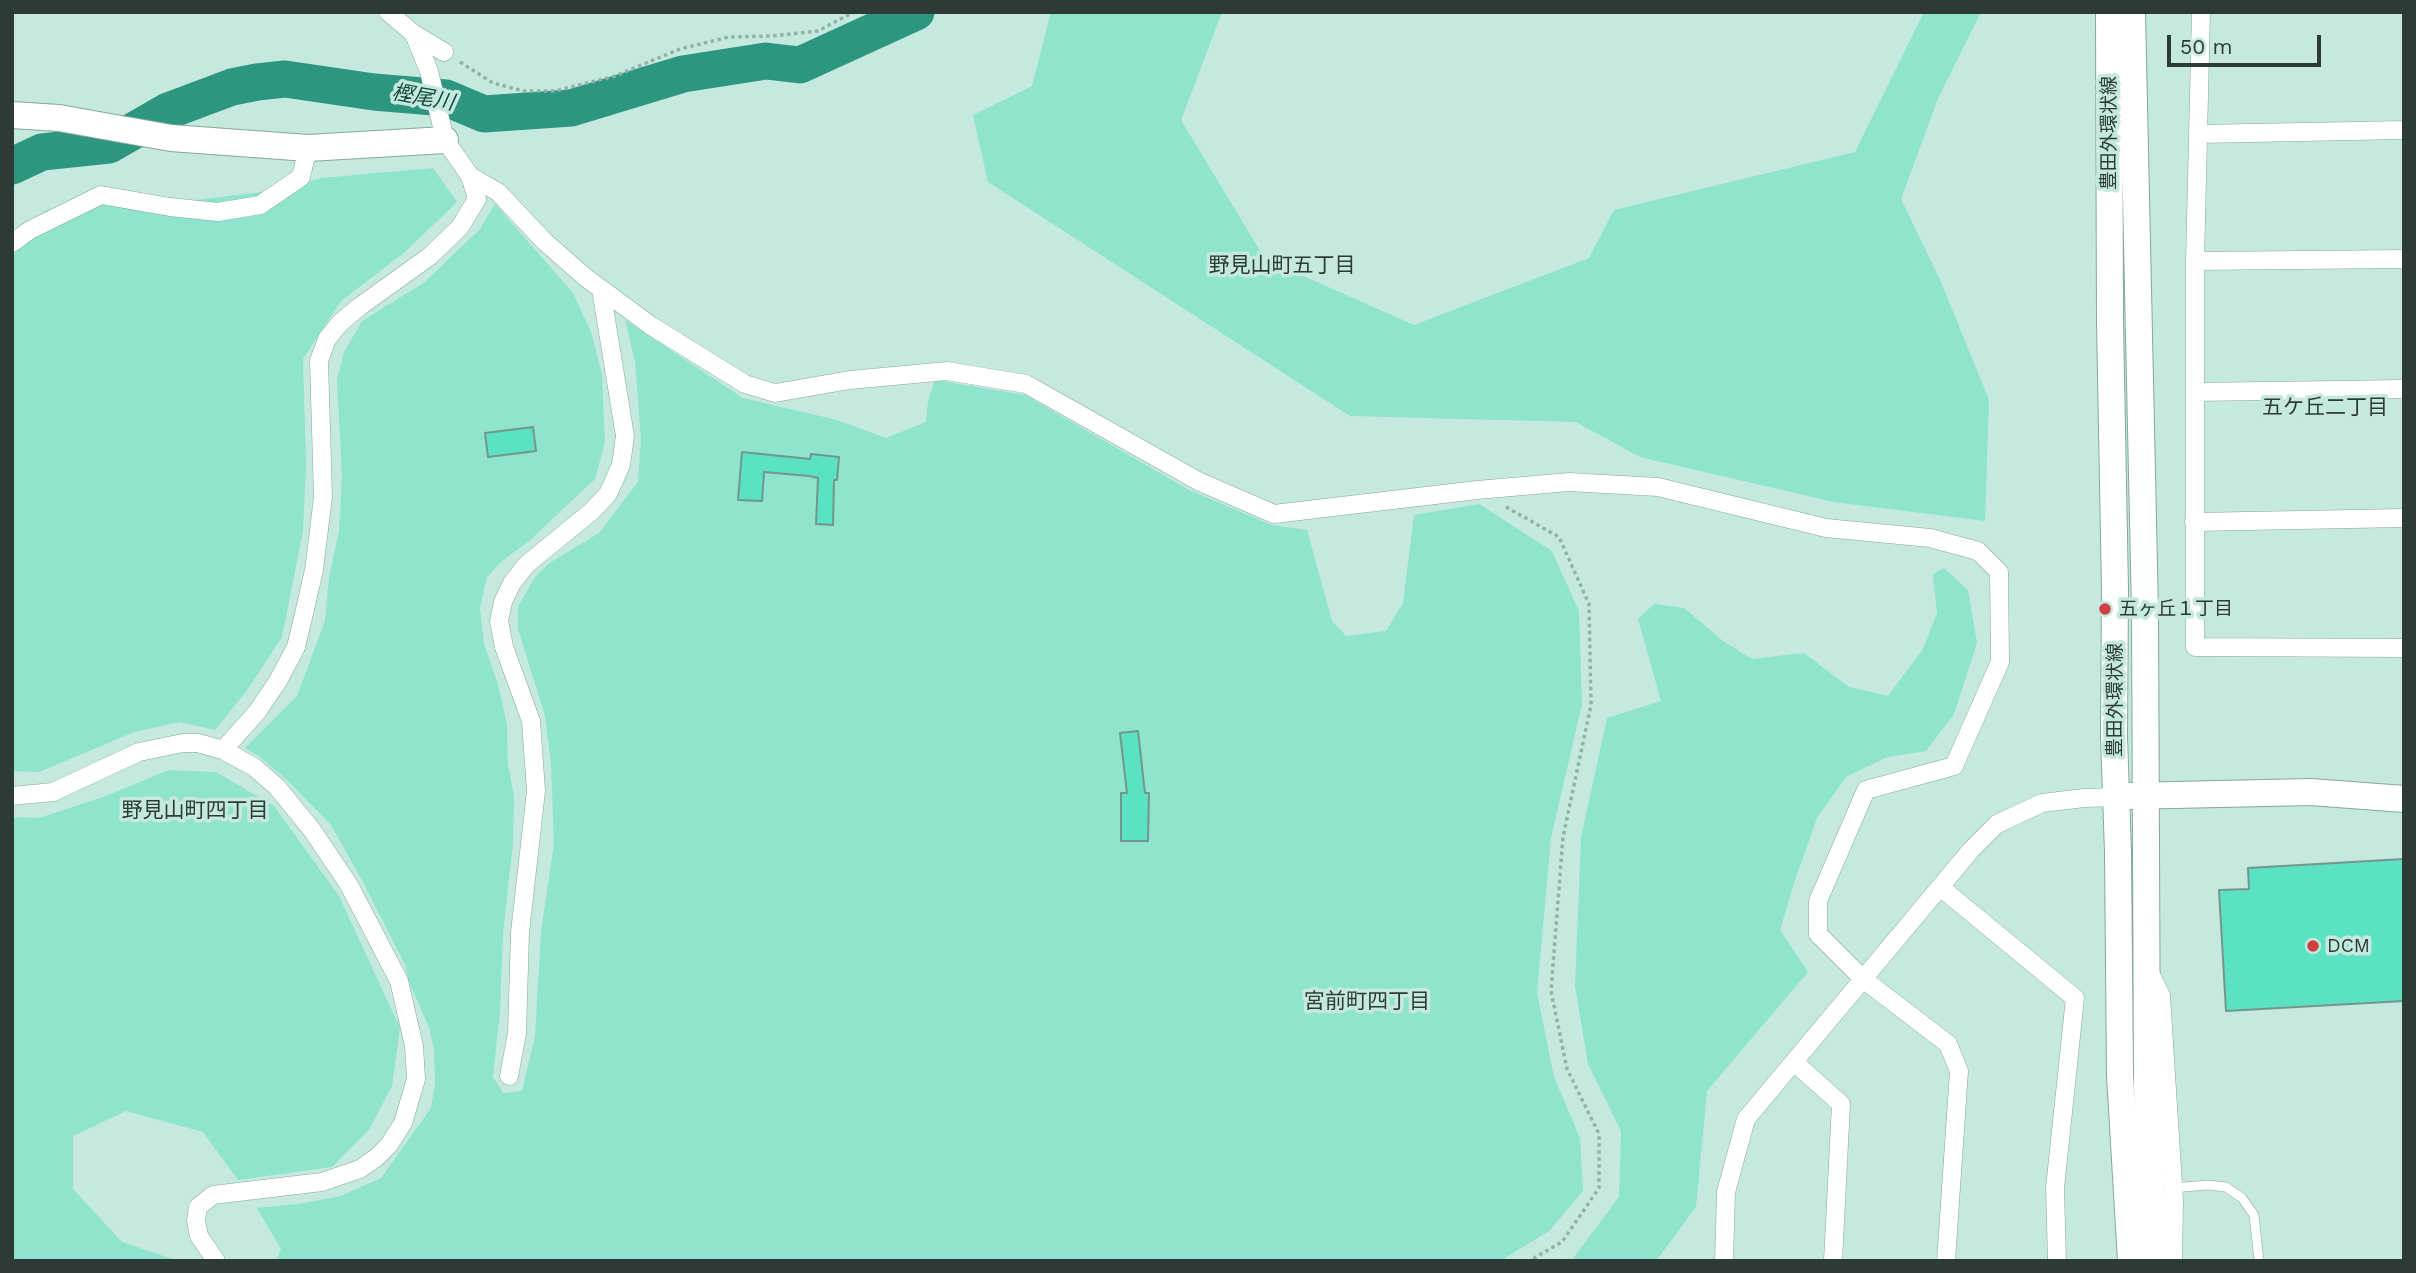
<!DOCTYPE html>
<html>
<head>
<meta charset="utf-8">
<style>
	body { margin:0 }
	#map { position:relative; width:2416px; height:1273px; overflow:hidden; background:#c5e9de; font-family:"Work Sans",sans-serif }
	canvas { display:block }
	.frame { position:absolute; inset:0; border:14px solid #2d3b37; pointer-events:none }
	.scale { position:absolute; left:2167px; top:35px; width:154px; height:32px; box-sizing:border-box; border:4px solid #2d3b37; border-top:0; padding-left:9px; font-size:21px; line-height:24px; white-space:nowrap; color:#2d3b37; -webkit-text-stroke:5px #c5e9de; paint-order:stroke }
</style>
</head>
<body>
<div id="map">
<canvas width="2416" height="1273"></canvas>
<div class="frame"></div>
<div class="scale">50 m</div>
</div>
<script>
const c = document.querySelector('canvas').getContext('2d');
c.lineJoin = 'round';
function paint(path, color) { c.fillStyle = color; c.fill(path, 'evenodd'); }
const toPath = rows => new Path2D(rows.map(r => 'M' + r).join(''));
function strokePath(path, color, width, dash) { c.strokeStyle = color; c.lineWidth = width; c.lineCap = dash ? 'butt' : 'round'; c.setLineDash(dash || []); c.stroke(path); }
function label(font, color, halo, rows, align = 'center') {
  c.font = font + ' "Work Sans","Noto Sans JP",sans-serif'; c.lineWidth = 7; c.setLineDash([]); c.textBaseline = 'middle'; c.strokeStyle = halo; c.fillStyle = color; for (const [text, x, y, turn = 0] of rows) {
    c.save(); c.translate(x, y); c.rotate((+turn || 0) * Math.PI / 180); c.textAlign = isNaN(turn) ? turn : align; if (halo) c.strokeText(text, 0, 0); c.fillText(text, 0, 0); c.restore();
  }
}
paint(toPath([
	[1051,12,1222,12,1181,120,1265,259,1414,325,1589,258,1614,210,1855,152,1924,12,1981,12,1937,101,1901,199,1941,282,1989,400,1985,521,1834,502,1640,457,1576,422,1350,416,988,182,973,115,1032,86],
	[433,168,457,202,405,252,341,301,303,359,306,466,303,531,282,637,248,689,215,730,180,722,134,732,39,772,12,771,12,236,47,210,129,195,181,202,277,190,322,178],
	[495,204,573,293,591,332,602,375,605,442,595,479,529,541,502,561,487,577,480,608,484,644,498,684,507,725,508,765,514,796,513,844,503,933,500,1011,493,1077,503,1093,522,1091,535,1036,541,932,554,843,551,764,545,716,518,629,518,607,535,577,548,564,599,533,638,482,641,439,635,362,625,320,743,398,837,420,886,438,926,422,928,401,935,380,1025,395,1189,490,1272,525,1307,530,1332,621,1346,636,1386,631,1403,603,1414,515,1479,504,1552,551,1579,611,1582,704,1551,838,1537,993,1554,1077,1580,1138,1583,1191,1549,1231,1500,1261,276,1261,281,1249,257,1208,299,1204,341,1196,381,1178,431,1108,435,1083,434,1050,429,1027,409,982,405,965,362,880,331,825,286,779,260,757,245,748,297,696,325,621,329,577,339,531,342,477,337,380,344,352,362,321,425,282,480,229],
	[1944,568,1968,590,1977,643,1954,714,1926,751,1887,757,1846,777,1817,818,1793,886,1780,930,1808,972,1707,1091,1696,1207,1656,1261,1571,1261,1619,1197,1621,1131,1588,1064,1575,986,1581,838,1607,718,1661,701,1638,619,1654,604,1684,608,1723,641,1752,659,1804,653,1849,687,1888,696,1923,649,1937,613,1933,574],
	[169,770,216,772,274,806,339,896,400,1028,392,1086,369,1130,332,1167,238,1180,203,1132,126,1111,73,1136,73,1189,122,1242,178,1261,12,1261,12,817,39,818,103,797]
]), '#8ee4cc');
strokePath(toPath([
	[12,166,42,152,109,145,168,111,232,87,257,82,285,79,374,92,446,98,484,114,571,108,683,74,766,61,800,65,916,12]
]), '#2c967f', 37);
const building = toPath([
	[533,427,536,451,488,457,485,433,533,427],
	[742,452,810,459,811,454,839,457,837,480,834,480,833,525,816,524,818,478,809,476,764,472,762,501,738,500,742,452],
	[1138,731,1145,793,1149,793,1148,841,1121,841,1121,793,1127,793,1120,733,1138,731],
	[2404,859,2404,1001,2226,1011,2219,890,2249,889,2248,868,2404,859]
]);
paint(building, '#5be2c2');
strokePath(building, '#74968c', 2);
const lane = toPath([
	[2173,1188,2208,1185,2226,1187,2242,1198,2254,1215,2259,1261]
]);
const street = toPath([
	[2201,12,2195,261,2195,647,2404,648],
	[414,34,444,52],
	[2199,134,2404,130],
	[470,176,498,192,544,241,585,277,650,325,745,384,775,393,850,380,947,371,1026,384,1198,481,1274,514,1477,490,1569,482,1658,487,1826,528,1930,538,1978,551,1999,572,2000,662,1954,766,1866,790,1818,901,1818,934,1863,979,1948,1044,1959,1071,1946,1261],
	[12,243,30,230,101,195,170,207,218,212,260,205,301,177,308,148],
	[2195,261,2404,259],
	[2195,392,2404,389],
	[2194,522,2404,518],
	[223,750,257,712,278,681,296,647,303,618,314,570,323,497,319,361,327,339,340,323,359,307,430,256,460,227,477,199,470,176,445,140,429,71,414,34,388,12],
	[12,796,53,792,139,752,183,743,198,743,223,750,254,767,277,787,312,830,349,885,399,981,414,1046,416,1079,403,1123,389,1145,377,1157,360,1169,322,1182,213,1195,198,1207,196,1221,199,1236,216,1261],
	[1940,887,2075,998,2055,1188,2057,1261],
	[2149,971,2161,996,2174,1200,2173,1261],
	[1795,1063,1841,1104,1833,1261],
	[509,1076,517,1033,520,932,536,791,531,721,504,647,499,621,503,602,512,583,526,565,592,511,608,494,621,465,625,436,601,289],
	[1724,1261,1726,1192,1746,1119,1971,850,1997,824,2042,803,2084,798,2116,797]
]);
const secondary = toPath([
	[2109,12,2110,322,2115,590,2114,737,2118,852,2120,1075,2131,1261],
	[2132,12,2145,612,2147,1087,2155,1261],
	[12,115,59,118,171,138,308,148,445,140],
	[2128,796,2311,792,2404,799]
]);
strokePath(lane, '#85a79d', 10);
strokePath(street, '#85a79d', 19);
strokePath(secondary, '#85a79d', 28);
strokePath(toPath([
	[460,62,493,83,523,91,555,91,615,76,680,49,729,37,771,36,818,31,854,12],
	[1506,507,1559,537,1589,604,1591,705,1563,837,1551,991,1567,1069,1599,1134,1599,1188,1562,1242,1529,1261]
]), '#94b1a8', 3.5, [3.5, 3.5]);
strokePath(lane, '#fff', 9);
strokePath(street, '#fff', 18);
strokePath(secondary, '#fff', 26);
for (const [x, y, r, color] of [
	[2105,609,7,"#cf4040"],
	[2313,946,7,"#cf4040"]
]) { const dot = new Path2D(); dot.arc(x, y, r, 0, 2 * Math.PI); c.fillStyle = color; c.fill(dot); strokePath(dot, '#c5e9de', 2.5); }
label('19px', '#2d3b37', '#c5e9de', [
	["豊田外環状線",2109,133,-90],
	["豊田外環状線",2115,700,-90]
]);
label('19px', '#2d3b37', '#c5e9de', [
	["五ヶ丘１丁目",2119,609],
	["DCM",2327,946]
], 'left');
label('italic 21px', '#0f4a3d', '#c5e9de', [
	["樫尾川",423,98,10]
]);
label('21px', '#2d3b37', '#c5e9de', [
	["野見山町五丁目",1282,266],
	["五ケ丘二丁目",2325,408],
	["野見山町四丁目",195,811],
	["宮前町四丁目",1367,1002]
]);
</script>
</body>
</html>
